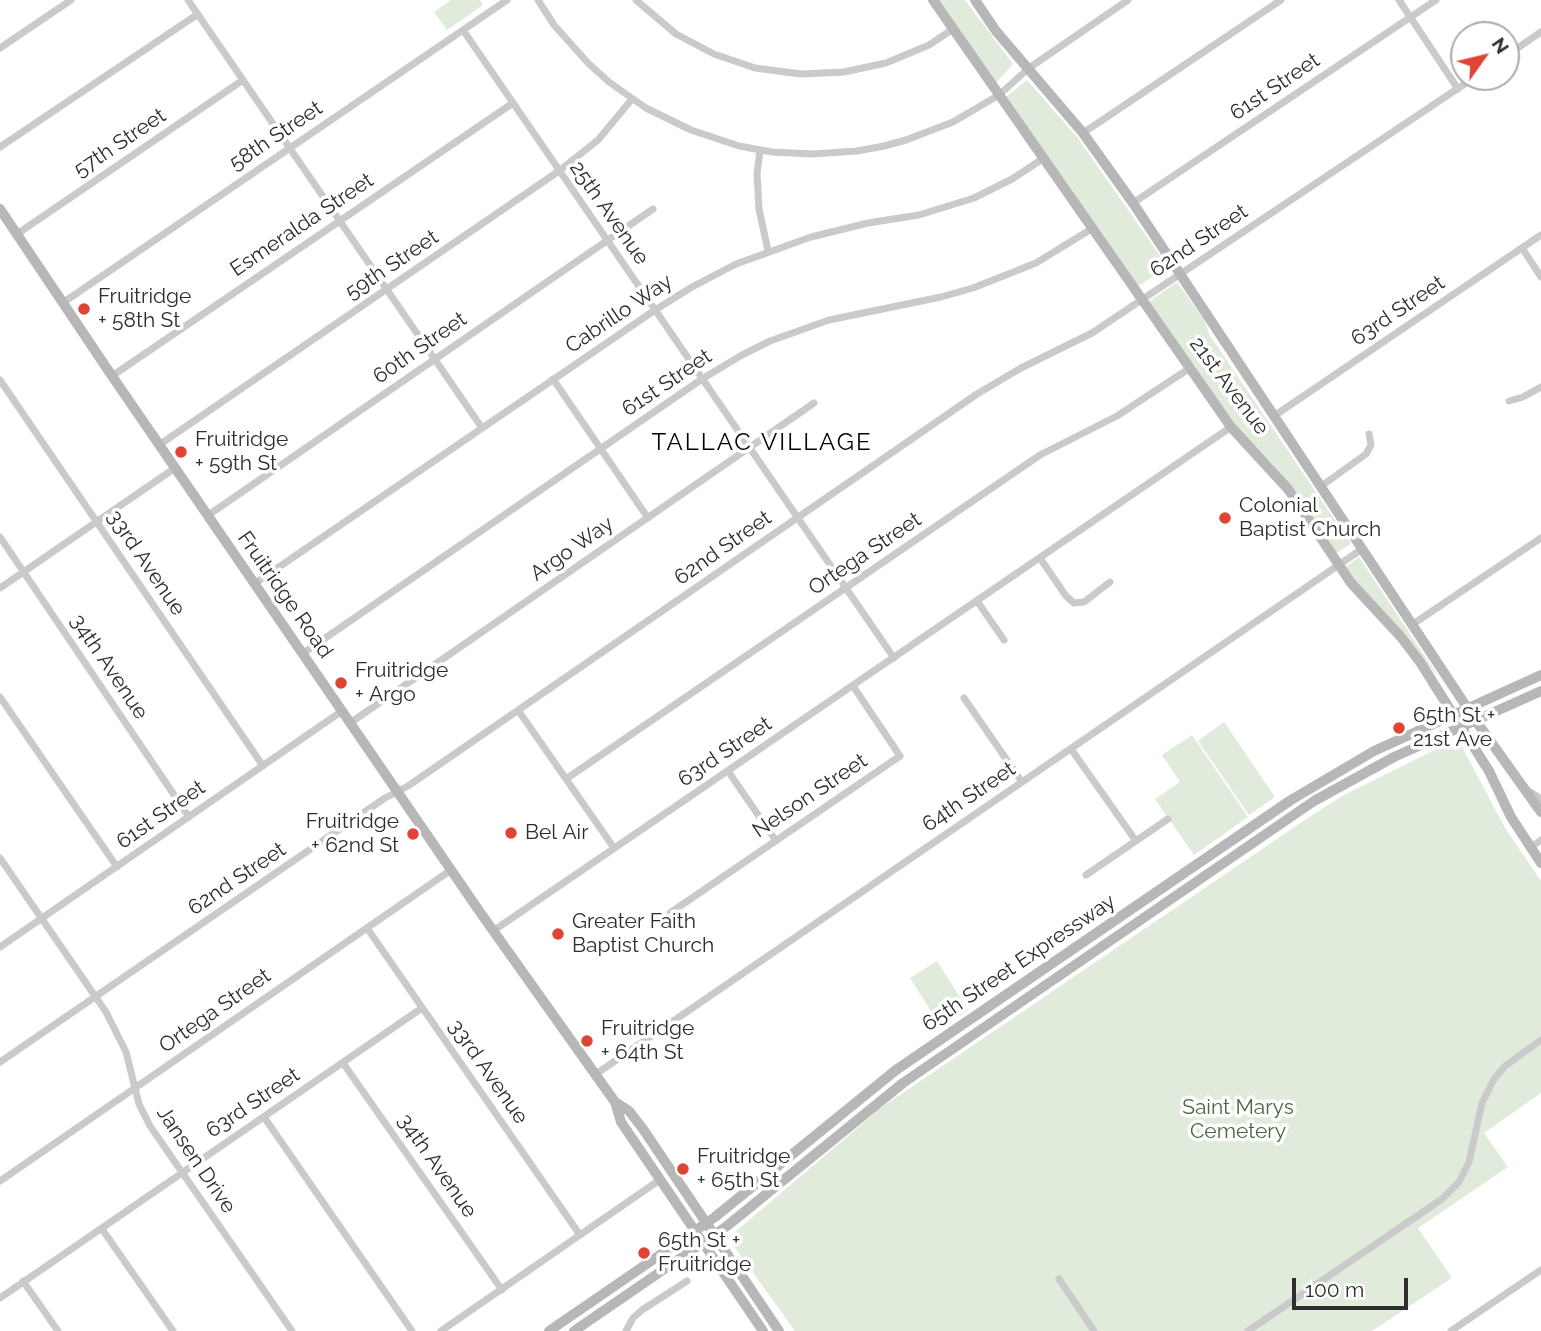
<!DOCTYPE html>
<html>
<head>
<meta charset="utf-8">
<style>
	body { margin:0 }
	#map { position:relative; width:1541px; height:1331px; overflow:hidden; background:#fff; font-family:Raleway,sans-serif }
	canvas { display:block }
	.north { position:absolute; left:1450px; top:21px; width:70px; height:70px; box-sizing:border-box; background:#fff; border:2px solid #ababab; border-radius:50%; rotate:56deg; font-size:19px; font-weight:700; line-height:28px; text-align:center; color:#2d2d2d }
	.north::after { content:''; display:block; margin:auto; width:24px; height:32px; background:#e04434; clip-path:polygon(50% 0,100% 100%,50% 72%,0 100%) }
	.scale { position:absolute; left:1292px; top:1278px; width:116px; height:32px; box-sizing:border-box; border:4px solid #2d2d2d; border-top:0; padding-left:9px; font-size:21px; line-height:24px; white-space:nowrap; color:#2d2d2d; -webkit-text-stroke:5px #fff; paint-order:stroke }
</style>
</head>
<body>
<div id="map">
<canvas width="1541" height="1331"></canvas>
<div class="north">N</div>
<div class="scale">100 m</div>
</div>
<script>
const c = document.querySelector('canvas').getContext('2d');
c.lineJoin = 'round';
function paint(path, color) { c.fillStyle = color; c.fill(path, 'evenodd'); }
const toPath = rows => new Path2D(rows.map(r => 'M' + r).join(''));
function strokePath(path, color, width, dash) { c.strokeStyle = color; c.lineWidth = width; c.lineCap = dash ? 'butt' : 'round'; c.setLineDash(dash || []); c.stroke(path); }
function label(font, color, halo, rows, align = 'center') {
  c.font = font + ' Raleway,sans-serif'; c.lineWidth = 7; c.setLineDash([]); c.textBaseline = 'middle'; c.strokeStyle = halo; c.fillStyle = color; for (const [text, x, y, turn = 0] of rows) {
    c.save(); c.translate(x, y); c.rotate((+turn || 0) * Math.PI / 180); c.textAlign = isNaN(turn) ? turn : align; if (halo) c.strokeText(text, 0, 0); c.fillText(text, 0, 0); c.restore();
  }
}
paint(toPath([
	[451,0,480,0,483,5,447,30,434,12],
	[938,0,965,0,1013,64,995,84],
	[1027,80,1077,137,1168,267,1138,286,1006,97],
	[1177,282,1205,321,1209,334,1351,544,1336,553,1291,487,1269,460,1234,426,1147,303],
	[1359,557,1440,679,1344,568],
	[1224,722,1275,797,1249,815,1198,741],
	[1192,735,1248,817,1194,855,1155,799,1180,782,1162,755],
	[1453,741,1461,745,1505,828,1541,881,1541,1093,1484,1133,1508,1167,1418,1228,1452,1278,1372,1331,795,1331,728,1238,882,1107,944,1065,1302,822,1342,796],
	[937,961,968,1010,941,1027,910,978]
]), '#e1ebdb');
strokePath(toPath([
	[188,0,482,428],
	[538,0,554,25,588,63,609,82,646,108,691,130,739,146,772,152,812,154,857,151,884,146,906,140,953,122,999,95,1029,68,1128,0],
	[636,0,676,34,714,54,755,68,801,74,844,72,886,63,929,45,953,29],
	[1399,0,1458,89],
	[463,30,894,658],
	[0,48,71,0],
	[1506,56,1541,32],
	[1083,133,1281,0],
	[0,147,198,14],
	[760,150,757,174,759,209,768,251],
	[1133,203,1436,0],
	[17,234,243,80],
	[1522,248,1541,277],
	[64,302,507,0],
	[112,376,513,103],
	[553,379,648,518],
	[0,380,263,766],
	[1509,401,1523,397,1541,387],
	[1274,416,1541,235],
	[159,445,559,171,598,140,632,99],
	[1320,487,1366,454,1371,445,1369,434],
	[207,516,653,209],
	[0,537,189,817],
	[1040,558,1066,596,1074,603,1084,602,1110,582],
	[254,584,655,310,692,287,736,264,811,237,868,223,919,215,974,198,1012,179,1044,158],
	[0,588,175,468],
	[977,601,1004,640],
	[1413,624,1541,538],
	[302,654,702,379,742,355,770,341,829,320,941,297,973,288,1036,263,1093,228],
	[0,697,117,867],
	[964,698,1022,782],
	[518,710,614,848],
	[350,723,814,403],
	[1071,749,1136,841],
	[728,771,776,841],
	[566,779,1040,455,1117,416,1190,368],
	[1527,790,1541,799],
	[1530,848,1541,840],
	[0,858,106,1012,126,1052,139,1104,150,1126,292,1331],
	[1086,875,1168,819],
	[670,913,900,756,853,686],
	[367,928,580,1235],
	[493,931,1231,427],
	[0,947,342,711],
	[0,1062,385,798,408,786,977,394,1021,368,1092,333,1475,77],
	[343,1063,502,1290],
	[596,1074,1362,549],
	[264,1117,412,1331],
	[0,1181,451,870],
	[102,1229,173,1331],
	[1059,1279,1094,1331],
	[23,1281,58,1331],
	[0,1298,422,1008],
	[441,1331,661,1179],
	[626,1331,633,1318,642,1310,687,1281],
	[1248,1331,1442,1199,1459,1182,1469,1162,1482,1103,1494,1079,1505,1066,1541,1040],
	[1451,1331,1541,1270]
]), '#cacaca', 7);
strokePath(toPath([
	[933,0,1231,427,1288,489,1351,583,1401,637,1420,662,1489,771,1511,817,1541,863],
	[975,0,996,31,1083,133,1133,203,1476,721,1541,812],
	[0,209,112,376,482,915,615,1102,621,1122,763,1331],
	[615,1102,629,1111,643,1129,779,1331],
	[549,1331,715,1217,896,1070,1291,800,1374,751,1541,675],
	[574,1331,727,1226,903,1083,1314,801,1394,757,1541,691]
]), '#b7b7b7', 10);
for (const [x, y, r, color] of [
	[84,309,7,"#e04434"],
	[181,452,7,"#e04434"],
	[1225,518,7,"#e04434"],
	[341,683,7,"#e04434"],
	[1399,728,7,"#e04434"],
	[511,833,7,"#e04434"],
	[413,834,7,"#e04434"],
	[558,934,7,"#e04434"],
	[587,1041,7,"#e04434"],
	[683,1169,7,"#e04434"],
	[644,1253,7,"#e04434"]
]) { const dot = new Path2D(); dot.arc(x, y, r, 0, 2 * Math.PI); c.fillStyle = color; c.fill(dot); strokePath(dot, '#fff', 2.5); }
label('21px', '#2d2d2d', '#fff', [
	["61st Street",1275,87,-34],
	["58th Street",276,136,-34],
	["57th Street",120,143,-34],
	["25th Avenue",609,213,55],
	["Esmeralda Street",302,225,-34],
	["62nd Street",1199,241,-34],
	["59th Street",392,265,-34],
	["63rd Street",1398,311,-34],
	["Cabrillo Way",619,314,-34],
	["60th Street",420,348,-35],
	["61st Street",667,383,-34],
	["21st Avenue",1229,386,53],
	["62nd Street",723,548,-35],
	["Argo Way",572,549,-35],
	["Ortega Street",865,554,-34],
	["33rd Avenue",146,563,56],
	["Fruitridge Road",285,595,55],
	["34th Avenue",109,667,56],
	["63rd Street",725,752,-34],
	["Nelson Street",810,796,-34],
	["64th Street",969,797,-34],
	["61st Street",161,815,-35],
	["62nd Street",237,879,-34],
	["65th Street Expressway",1019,963,-34],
	["Ortega Street",215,1011,-35],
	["33rd Avenue",488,1072,55],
	["63rd Street",253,1103,-34],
	["Jansen Drive",196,1160,56],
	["34th Avenue",437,1166,55]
]);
label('21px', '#2d2d2d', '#fff', [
	["Fruitridge",98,297],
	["+ 58th St",98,321],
	["Fruitridge",195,440],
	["+ 59th St",195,464],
	["Colonial",1239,506],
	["Baptist Church",1239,530],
	["Fruitridge",355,671],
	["+ Argo",355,695],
	["65th St +",1413,716],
	["21st Ave",1413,740],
	["Fruitridge",399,822,"right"],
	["+ 62nd St",399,846,"right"],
	["Bel Air",525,833],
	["Greater Faith",572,922],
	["Baptist Church",572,946],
	["Fruitridge",601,1029],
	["+ 64th St",601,1053],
	["Fruitridge",697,1157],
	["+ 65th St",697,1181],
	["65th St +",658,1241],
	["Fruitridge",658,1265]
], 'left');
label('21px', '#49683c', '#fff', [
	["Saint Marys",1238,1108],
	["Cemetery",1238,1132]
]);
c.letterSpacing = '2px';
label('24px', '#000', '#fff', [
	["TALLAC VILLAGE",762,443]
]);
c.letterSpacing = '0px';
</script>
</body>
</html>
